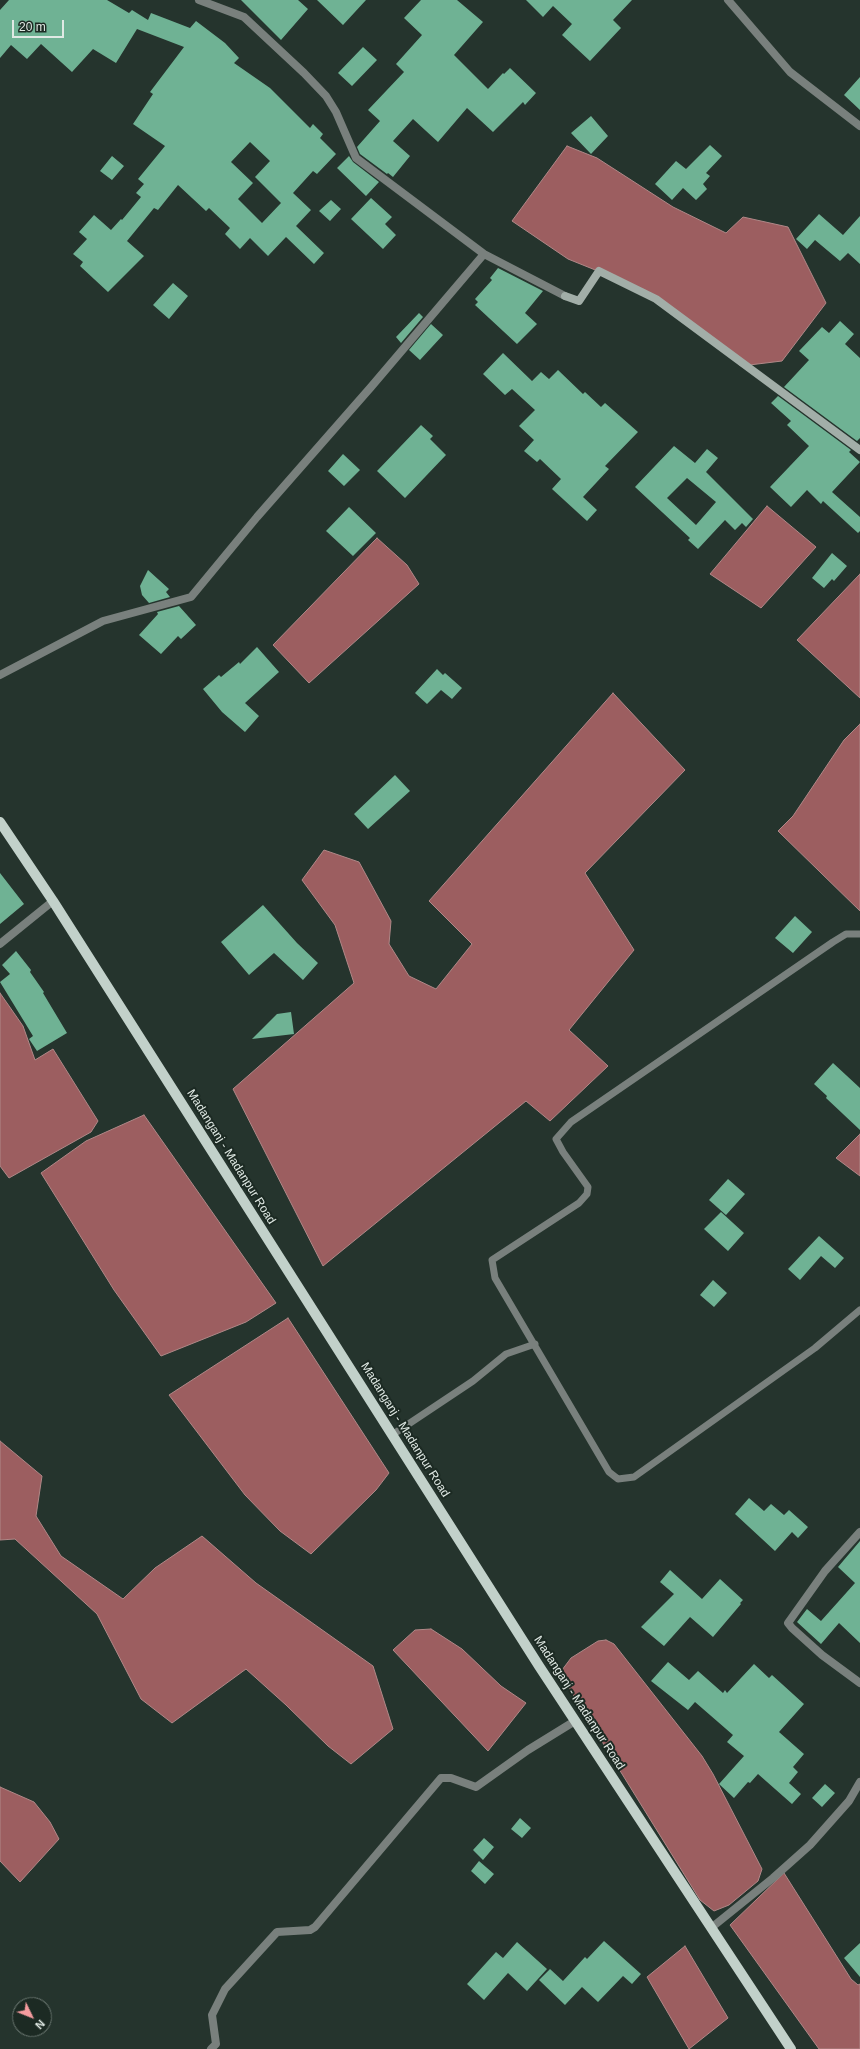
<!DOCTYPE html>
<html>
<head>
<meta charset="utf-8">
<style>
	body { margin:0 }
	#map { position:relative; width:860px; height:2049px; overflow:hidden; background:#25342d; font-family:Arial,sans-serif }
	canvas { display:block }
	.north { position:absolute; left:12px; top:1997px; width:40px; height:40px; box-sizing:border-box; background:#1c2a23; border:1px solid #6a7670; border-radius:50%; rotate:133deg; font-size:11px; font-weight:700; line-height:16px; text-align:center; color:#e0e9e4 }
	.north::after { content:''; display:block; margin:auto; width:14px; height:18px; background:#f59b9e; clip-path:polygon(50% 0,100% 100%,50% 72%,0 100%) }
	.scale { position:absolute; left:12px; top:20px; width:52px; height:18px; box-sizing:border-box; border:2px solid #e0e9e4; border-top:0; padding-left:5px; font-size:12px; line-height:14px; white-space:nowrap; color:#e0e9e4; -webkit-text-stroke:3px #1c2a23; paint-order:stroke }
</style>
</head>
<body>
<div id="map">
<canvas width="860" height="2049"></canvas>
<div class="north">N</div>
<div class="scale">20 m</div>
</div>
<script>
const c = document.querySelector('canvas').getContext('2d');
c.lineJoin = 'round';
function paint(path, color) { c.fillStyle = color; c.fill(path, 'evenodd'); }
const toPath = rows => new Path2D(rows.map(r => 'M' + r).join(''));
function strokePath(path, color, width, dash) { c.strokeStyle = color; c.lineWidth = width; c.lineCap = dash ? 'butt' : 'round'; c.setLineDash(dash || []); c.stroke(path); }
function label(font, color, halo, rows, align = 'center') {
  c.font = font + ' Arial,sans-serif'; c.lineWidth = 4; c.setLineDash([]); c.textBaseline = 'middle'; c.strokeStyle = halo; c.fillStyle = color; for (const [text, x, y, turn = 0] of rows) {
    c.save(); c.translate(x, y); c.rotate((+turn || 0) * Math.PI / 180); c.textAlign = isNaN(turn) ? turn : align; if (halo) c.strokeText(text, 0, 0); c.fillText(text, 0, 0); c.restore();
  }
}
const water = toPath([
	[567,146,597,158,673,207,726,233,743,217,788,227,826,303,782,361,741,366,645,290,568,259,512,221,567,146],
	[767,506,816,547,761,608,710,574,767,506],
	[377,538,407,565,419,584,309,683,273,645,377,538],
	[860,574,860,698,797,640,860,574],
	[613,693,685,770,585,873,634,950,569,1030,608,1066,550,1121,526,1101,323,1266,233,1089,354,983,335,925,302,880,324,850,359,862,391,921,389,944,409,976,436,989,472,944,429,901,613,693],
	[860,724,860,911,778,831,793,816,844,740,860,724],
	[0,993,23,1026,35,1060,53,1049,98,1121,91,1132,9,1178,0,1166,0,993],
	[144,1115,276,1303,246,1322,161,1356,114,1290,41,1173,86,1141,144,1115],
	[860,1134,860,1176,836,1158,860,1134],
	[288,1318,389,1473,376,1490,311,1554,280,1531,245,1495,169,1395,288,1318],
	[0,1441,42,1476,36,1516,61,1556,123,1599,155,1568,202,1536,256,1583,373,1666,393,1729,351,1764,328,1746,286,1705,246,1669,172,1723,141,1699,97,1614,15,1539,0,1540,0,1441],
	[431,1629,462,1649,501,1686,526,1703,488,1751,393,1650,415,1630,431,1629],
	[606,1640,614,1644,702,1756,713,1774,762,1869,758,1881,729,1905,714,1911,700,1900,567,1685,562,1670,571,1658,598,1641,606,1640],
	[0,1787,34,1802,50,1822,59,1839,20,1882,0,1861,0,1787],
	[784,1873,851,1979,858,1985,860,1984,860,2049,819,2049,730,1925,784,1873],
	[685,1946,728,2018,689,2049,647,1977,685,1946]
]);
paint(water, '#9c5e60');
strokePath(water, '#b08888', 1);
paint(toPath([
	[9,0,107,0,129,13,132,10,148,20,151,13,190,28,196,21,225,43,239,58,234,63,270,88,310,128,313,124,323,134,320,138,336,154,317,174,313,171,293,193,311,210,296,226,324,253,314,264,286,237,268,256,250,238,240,249,225,234,230,228,209,208,206,211,178,185,158,210,154,208,127,241,144,256,108,292,80,266,83,262,73,254,87,239,79,232,94,215,111,230,121,219,122,220,141,197,136,193,144,184,138,179,165,146,133,124,153,94,150,92,184,47,137,29,116,63,93,49,72,72,41,44,27,59,11,45,0,58,0,10],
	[250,142,270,161,255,177,281,203,262,223,238,199,253,183,231,162],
	[241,0,298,0,308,9,281,40],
	[317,0,366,0,343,25],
	[421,0,457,0,483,22,454,55,488,89,503,73,504,74,510,68,536,93,525,105,523,102,493,132,467,108,438,142,413,119,393,141,410,156,393,177,388,173,387,174,360,154,357,147,380,121,368,110,404,72,396,64,422,35,404,18],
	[526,0,632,0,613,20,621,28,590,61,562,35,572,24,553,6,543,17],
	[363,47,377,60,352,86,338,73],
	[860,77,860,110,844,95],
	[591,116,608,136,591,154,571,133],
	[710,145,722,156,706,173,710,176,703,184,707,189,696,200,683,188,672,200,655,184,676,161,686,169],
	[112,156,124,166,112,180,100,171],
	[349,156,353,162,379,182,366,196,337,168],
	[371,198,392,217,385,224,396,235,383,249,351,219],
	[331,200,341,209,330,221,319,211],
	[819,214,843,235,860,216,860,264,848,253,840,261,815,240,807,249,796,239],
	[498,268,543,291,525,313,537,324,517,344,475,305,478,302,475,299,492,280,490,278],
	[173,283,188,296,169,319,153,305],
	[419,313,423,317,401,343,396,337],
	[840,321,854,334,845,344,860,358,860,438,857,441,784,387,809,360,799,351,822,327,829,333],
	[431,324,443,335,420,360,409,350],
	[503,353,532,381,541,372,549,379,558,370,583,394,585,392,601,407,605,403,638,432,605,466,609,469,583,497,597,510,587,521,552,489,561,479,540,459,537,462,524,451,534,440,519,426,535,410,512,389,505,395,483,374],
	[778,396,851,450,849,452,860,462,832,492,860,517,860,531,858,533,823,501,821,504,807,490,791,507,770,487,809,446,787,425,791,421,771,403],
	[421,425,433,436,430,439,446,455,405,498,377,471],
	[674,446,695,463,707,449,718,458,706,472,753,519,746,527,742,523,735,530,725,520,698,549,688,540,690,538,635,487],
	[687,478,716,502,696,525,667,498],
	[343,454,360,470,344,486,328,471],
	[349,507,376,533,353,556,326,531],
	[832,553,847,566,834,581,832,579,824,588,812,578],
	[148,570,169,589,166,592,170,597,149,603,142,595,140,586],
	[179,606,196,625,181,639,178,636,161,654,139,635,158,614,157,612],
	[257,647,279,672,245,703,259,716,245,732,222,712,203,689,219,675,221,677,239,662,240,664],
	[437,669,443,675,445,673,462,688,452,699,441,690,427,704,415,693],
	[395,775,410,791,368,829,354,814],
	[0,873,24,904,0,924],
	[263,905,297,943,318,963,303,980,274,953,249,975,221,942],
	[795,916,812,932,793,953,775,938],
	[16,951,31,970,30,972,44,992,43,993,67,1033,37,1051,29,1039,33,1036,0,982,10,974,2,965],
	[291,1012,294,1034,252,1039,277,1014],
	[833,1063,860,1088,860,1130,826,1098,827,1096,814,1084],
	[728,1179,745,1194,726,1215,709,1200],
	[721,1212,744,1233,728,1251,704,1229],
	[819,1236,844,1258,835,1268,821,1256,800,1280,788,1269],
	[713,1280,727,1293,714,1307,700,1295],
	[749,1498,764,1511,771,1504,784,1515,789,1510,808,1527,798,1538,792,1532,775,1551,735,1514],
	[860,1541,860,1643,839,1623,821,1644,797,1622,807,1609,821,1621,855,1583,838,1567],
	[670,1570,702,1599,720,1579,743,1600,740,1603,741,1604,713,1637,690,1617,664,1646,641,1627,674,1594,660,1582],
	[668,1662,689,1680,698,1671,723,1693,725,1690,727,1693,754,1664,769,1678,772,1675,804,1704,779,1732,804,1754,793,1767,798,1772,789,1783,801,1794,792,1804,758,1774,750,1783,748,1782,734,1798,719,1784,744,1756,727,1742,733,1735,695,1702,688,1710,651,1681],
	[825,1784,835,1793,822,1807,812,1798],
	[520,1818,531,1828,522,1838,511,1829],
	[484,1838,494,1847,483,1860,473,1850],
	[479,1861,494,1874,485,1884,471,1871],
	[604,1941,641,1974,632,1984,623,1976,598,2002,582,1987,565,2005,539,1980,550,1969,563,1981,585,1957,587,1959],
	[517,1942,547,1969,527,1991,508,1973,484,2000,467,1984,496,1952,503,1958],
	[860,1943,860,1977,844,1958]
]), '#6fb294');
strokePath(toPath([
	[860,934,846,934,833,942,571,1122,556,1139,563,1152,588,1187,587,1194,579,1203,492,1260,495,1278,609,1472,618,1479,634,1477,815,1348,860,1310],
	[392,1435,473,1381,506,1354,535,1344]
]), '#79807d', 7);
strokePath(toPath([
	[199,0,244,17,304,73,326,96,336,112,356,158,484,254,565,296],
	[728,0,790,72,860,126],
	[0,675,103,621,191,597,257,517,371,387,484,254],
	[0,944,53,901],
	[860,1532,825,1571,788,1623,792,1628,822,1655,860,1683],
	[711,1928,773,1878,810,1845,849,1801,860,1782],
	[211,2049,216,2044,212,2015,225,1989,277,1932,310,1930,315,1927,441,1778,451,1778,476,1787,528,1750,575,1721]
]), '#79807d', 8);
strokePath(toPath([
	[565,296,579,301,599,271,656,299,860,450]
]), '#a2aea8', 8);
strokePath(toPath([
	[0,822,53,901,539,1666,791,2049]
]), '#c2d1ca', 10);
label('12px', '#e0e9e4', '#1c2a23', [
	["Madanganj - Madanpur Road",231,1157,58],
	["Madanganj - Madanpur Road",405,1430,58],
	["Madanganj - Madanpur Road",579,1703,57]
]);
</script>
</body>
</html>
